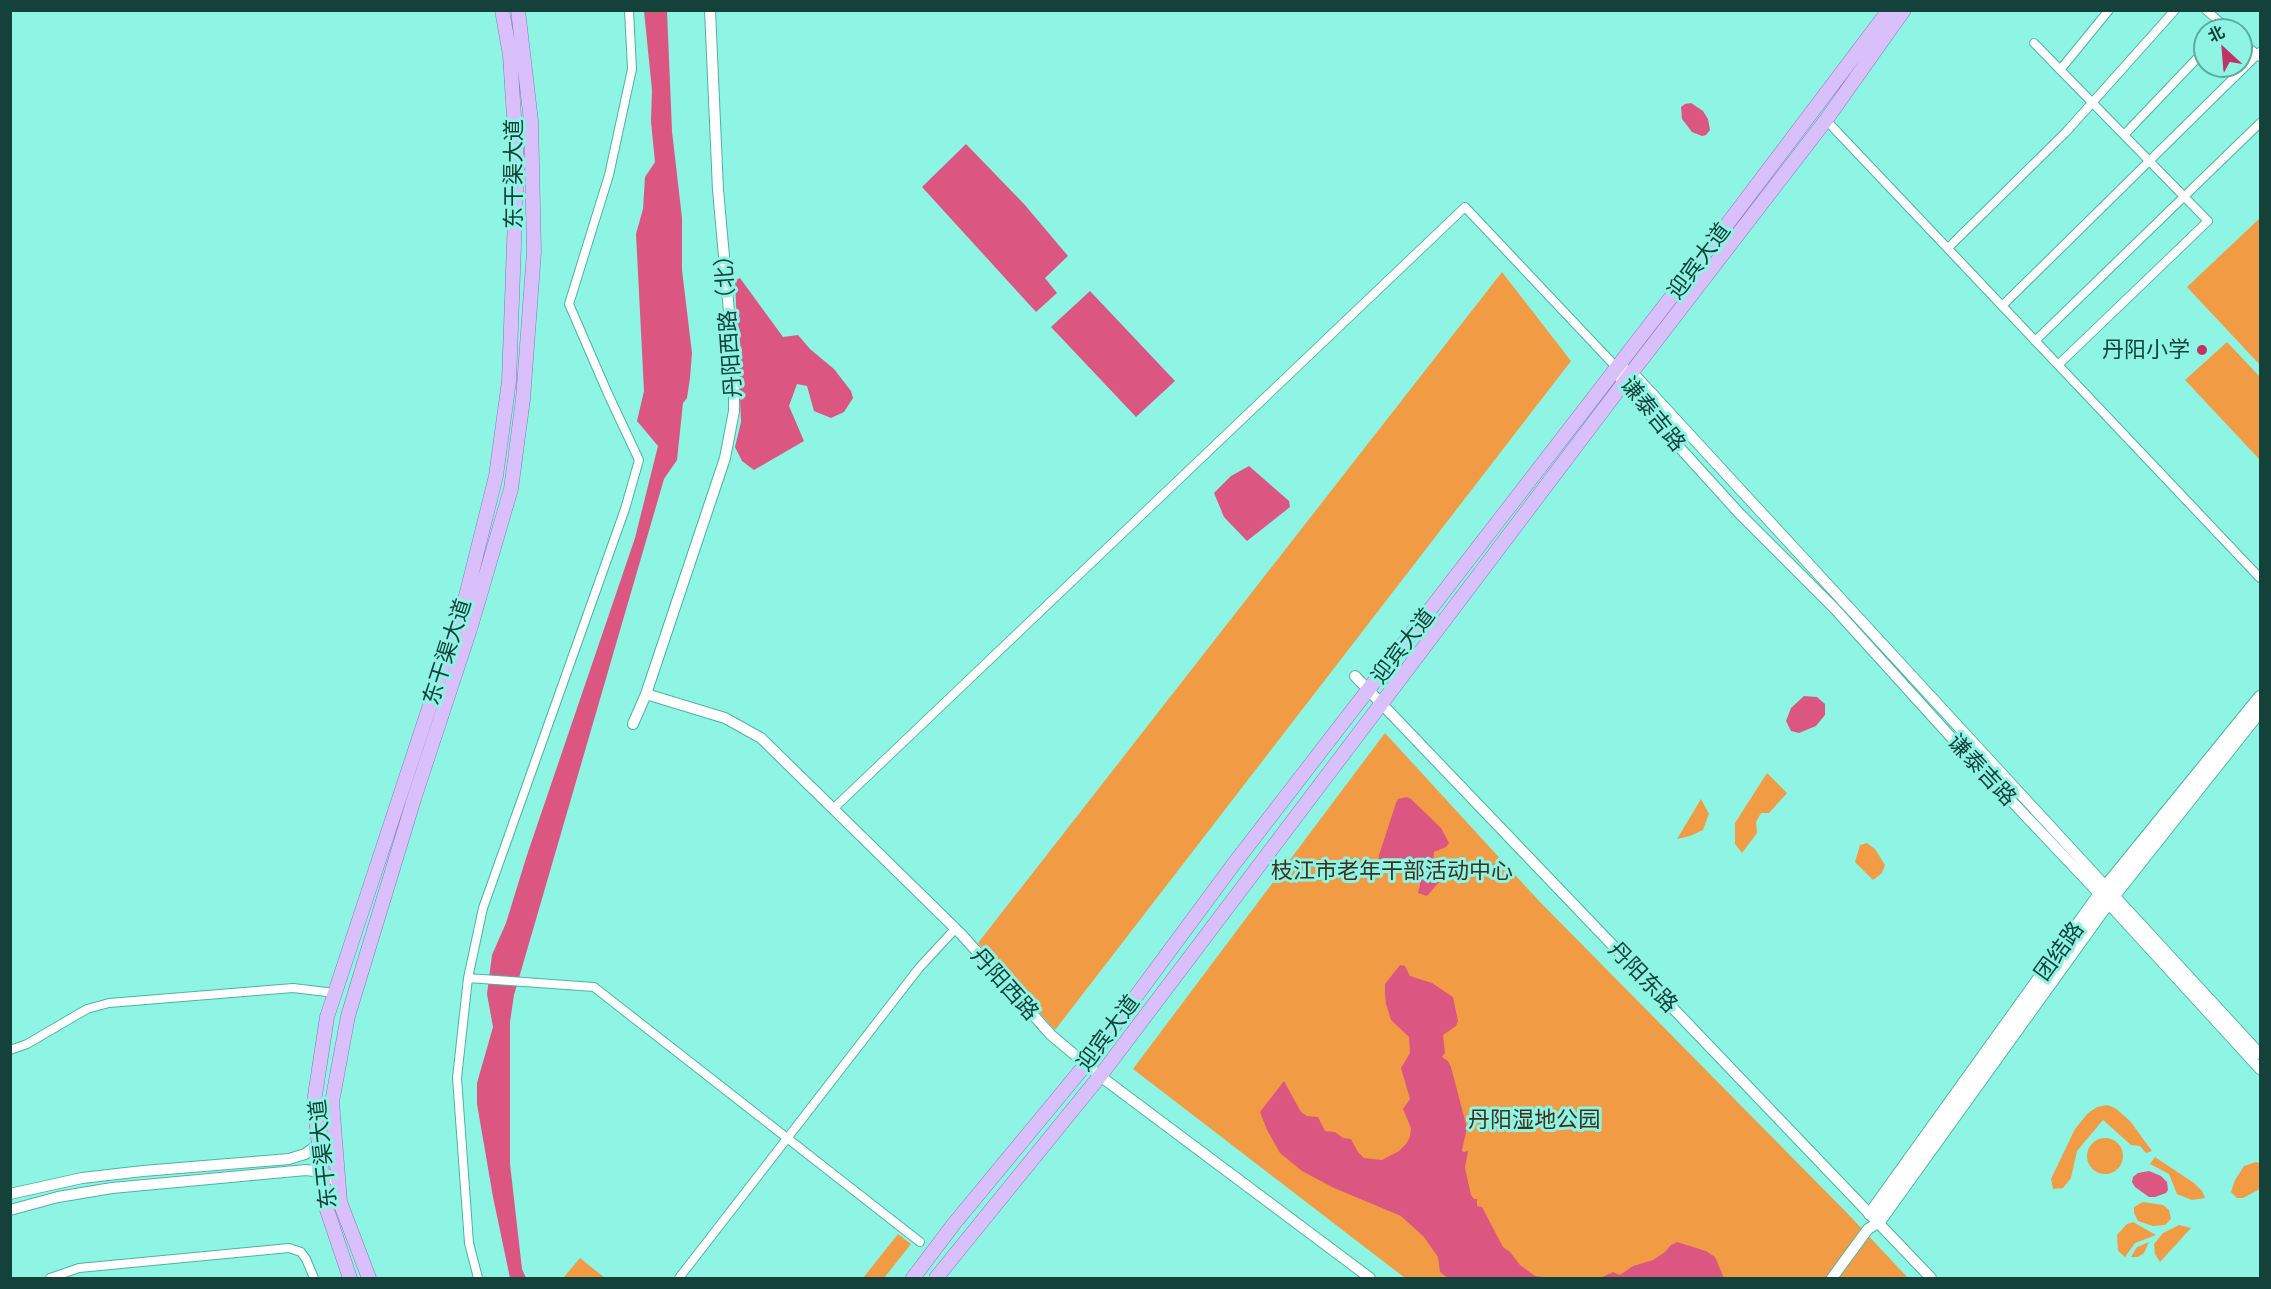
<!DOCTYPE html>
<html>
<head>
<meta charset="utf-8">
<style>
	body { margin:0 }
	#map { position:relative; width:2271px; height:1289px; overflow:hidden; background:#8ef4e4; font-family:"Exo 2","Noto Sans SC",sans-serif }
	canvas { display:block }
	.frame { position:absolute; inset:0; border:12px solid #15413b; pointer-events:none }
	.north { position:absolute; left:2193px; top:18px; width:60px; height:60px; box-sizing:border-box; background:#8ef4e4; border:2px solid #5eaca0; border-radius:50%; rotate:334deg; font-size:16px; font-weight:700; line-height:24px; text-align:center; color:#15413b }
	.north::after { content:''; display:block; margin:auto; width:21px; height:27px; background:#bf3367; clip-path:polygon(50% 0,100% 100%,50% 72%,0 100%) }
</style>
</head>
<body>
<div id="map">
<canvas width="2271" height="1289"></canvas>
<div class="frame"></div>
<div class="north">北</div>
</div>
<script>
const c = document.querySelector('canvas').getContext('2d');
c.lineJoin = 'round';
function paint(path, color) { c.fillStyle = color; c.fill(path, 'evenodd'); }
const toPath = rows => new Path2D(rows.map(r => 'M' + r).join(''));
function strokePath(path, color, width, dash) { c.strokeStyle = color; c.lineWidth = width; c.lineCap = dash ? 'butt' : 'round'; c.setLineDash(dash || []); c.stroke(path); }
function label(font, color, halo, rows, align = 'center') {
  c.font = font + ' "Exo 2","Noto Sans SC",sans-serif'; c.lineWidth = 6; c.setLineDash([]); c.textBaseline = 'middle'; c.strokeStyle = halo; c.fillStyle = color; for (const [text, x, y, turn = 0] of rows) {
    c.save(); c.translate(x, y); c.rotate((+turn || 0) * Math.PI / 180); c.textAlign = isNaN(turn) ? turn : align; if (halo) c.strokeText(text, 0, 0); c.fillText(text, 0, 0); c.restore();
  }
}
paint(toPath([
	[2260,218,2260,365,2187,287],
	[1502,272,1571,361,1055,1030,978,943],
	[2227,342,2260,377,2260,460,2185,380],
	[1385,733,1539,901,1847,1213,1908,1278,1405,1278,1133,1069],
	[1767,773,1787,793,1769,813,1761,813,1756,822,1757,833,1742,853,1735,844,1735,823],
	[1701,799,1709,814,1703,830,1690,836,1677,839],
	[1867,843,1875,849,1885,865,1882,873,1873,880,1855,862,1860,845],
	[2107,1105,2115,1108,2130,1121,2152,1151,2146,1153,2140,1146,2131,1145,2103,1120,2077,1151,2071,1178,2063,1188,2053,1189,2051,1179,2075,1129,2088,1113,2097,1107],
	'2087 1156a18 18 0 1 1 36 0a18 18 0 1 1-36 0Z',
	[2155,1157,2194,1183,2202,1191,2205,1198,2192,1200,2177,1194,2169,1174,2150,1164],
	[2256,1162,2260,1163,2260,1189,2243,1198,2237,1198,2231,1192,2235,1180,2244,1166],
	[2143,1202,2163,1205,2169,1210,2171,1219,2165,1225,2153,1226,2138,1221,2134,1213,2134,1207],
	[2133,1222,2156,1235,2135,1243,2125,1257,2118,1251,2117,1235,2127,1224],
	[2179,1225,2191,1228,2160,1262,2155,1254,2154,1244,2163,1233],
	[898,1234,911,1244,884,1278,863,1278],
	[2149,1242,2144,1253,2138,1257,2131,1257,2137,1247],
	[580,1258,605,1278,563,1278]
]), '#f19c45');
paint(toPath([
	[644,11,667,11,672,131,682,218,682,270,692,353,690,378,687,398,683,403,677,460,664,479,514,995,510,1022,510,1164,522,1269,526,1278,510,1278,493,1197,477,1104,477,1083,493,1027,487,994,492,955,506,923,527,855,635,538,658,446,637,421,644,391,636,234,643,209,645,177,655,162,651,122,652,90],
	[1691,103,1703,111,1708,119,1710,130,1706,135,1702,136,1692,132,1682,119,1681,107,1685,104],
	[966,144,1024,204,1068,256,1045,278,1057,293,1036,312,922,187],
	[740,278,783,337,798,335,810,349,834,369,851,391,853,398,844,412,831,418,814,411,807,386,797,384,789,406,804,441,754,470,742,461,735,447,741,422,735,280],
	[1090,291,1175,381,1136,417,1051,327],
	[1249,466,1289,501,1290,507,1247,541,1224,517,1214,493,1231,476],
	[1804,696,1817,697,1825,704,1825,715,1816,726,1799,733,1791,731,1786,721,1791,708],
	[1407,797,1411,799,1441,828,1449,843,1446,847,1434,852,1433,862,1440,881,1427,896,1418,893,1420,885,1418,875,1378,864,1379,855,1396,803,1398,799],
	[1400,965,1405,966,1410,976,1432,983,1453,997,1458,1021,1456,1026,1443,1035,1445,1053,1442,1057,1448,1061,1451,1067,1467,1128,1462,1150,1463,1152,1468,1151,1465,1168,1471,1195,1474,1199,1477,1199,1477,1206,1482,1207,1503,1247,1510,1252,1520,1265,1535,1276,1550,1278,1448,1278,1440,1272,1438,1257,1424,1237,1401,1216,1334,1188,1302,1171,1280,1153,1267,1130,1260,1112,1284,1081,1301,1112,1307,1116,1318,1117,1325,1131,1335,1132,1343,1138,1351,1139,1358,1152,1364,1158,1382,1160,1399,1151,1406,1144,1410,1137,1411,1128,1403,1109,1410,1099,1401,1068,1410,1053,1409,1037,1391,1020,1386,1004,1385,994,1385,984],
	[2149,1171,2161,1176,2167,1182,2168,1190,2166,1193,2155,1197,2149,1197,2135,1187,2132,1182,2133,1177,2138,1173],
	[1677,1242,1706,1251,1715,1257,1724,1278,1600,1278,1613,1272,1620,1275,1633,1266,1653,1260,1665,1252,1671,1245]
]), '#db5782');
const minor = toPath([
	[2206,10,2229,30],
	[2241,41,2260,57],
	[2034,43,2208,221,2058,365],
	[2060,70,2109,10],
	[1826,120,2260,578],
	[2124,135,2205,50],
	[1948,248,2066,132,2175,10],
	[2002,306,2260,52],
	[2035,341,2260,123],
	[833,809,1465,207,1617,368],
	[468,978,594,987,920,1242],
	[10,1050,27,1044,87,1009,109,1003,293,988,335,993],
	[50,1278,79,1268,289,1248,301,1252,306,1259,314,1278],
	[478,1278,469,1243,457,1078,468,978,483,908,625,509,639,460,608,394,569,304,609,175,632,69,629,10],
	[679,1278,919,968,955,929]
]);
const tertiary = toPath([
	[1617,368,1623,385,1739,513,1835,609,1950,736,2108,903,2260,1069],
	[1626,370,1632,372,2260,1054],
	[1355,676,1931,1278],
	[646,694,725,718,761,738,962,935,1051,1035,1100,1076,1370,1278],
	[633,724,646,694,725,458,734,411,734,367,718,190,710,10],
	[10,1194,82,1178,143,1171,289,1159,305,1154,319,1144],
	[10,1210,58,1197,112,1188,306,1170,322,1172,332,1177,339,1187],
	[1832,1278,1868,1229,1878,1223]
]);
const secondary = toPath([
	[1870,1214,2099,895,2260,697],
	[1878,1223,2108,903,2260,711]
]);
const primary = toPath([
	[350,1278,326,1207,314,1102,327,1017,466,596,496,476,509,381,517,163,510,55,502,10],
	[369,1278,340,1202,332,1102,348,1016,414,799,471,626,511,489,523,399,534,252,531,121,518,10],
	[913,1278,953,1225,1086,1064,1233,865,1716,239,1889,10],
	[936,1278,1100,1076,1632,372,1826,120,1904,10]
]);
strokePath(minor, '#4cb4a6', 10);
strokePath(tertiary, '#4cb4a6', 12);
strokePath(secondary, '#4cb4a6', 14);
strokePath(primary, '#8578b6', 15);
strokePath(minor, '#fff', 8);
strokePath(tertiary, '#fff', 10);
strokePath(secondary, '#fff', 12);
strokePath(primary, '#dac0fb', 14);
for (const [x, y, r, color] of [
	[2202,350,6,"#bf3367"]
]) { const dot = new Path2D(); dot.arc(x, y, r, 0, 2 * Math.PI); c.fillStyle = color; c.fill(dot); strokePath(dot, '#8ef4e4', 2); }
label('22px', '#15413b', '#8ef4e4', [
	["东干渠大道",514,174,-90],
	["迎宾大道",1699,261,-53],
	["丹阳西路（北）",728,321,-94],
	["谦泰吉路",1653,414,51],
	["迎宾大道",1403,646,-52],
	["东干渠大道",447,652,-72],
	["谦泰吉路",1982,770,47],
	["团结路",2059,951,-54],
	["丹阳东路",1643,977,46],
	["丹阳西路",1005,984,48],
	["迎宾大道",1108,1033,-53],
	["东干渠大道",323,1154,-96]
]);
label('22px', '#15413b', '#8ef4e4', [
	["丹阳小学",2190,350]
], 'right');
label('22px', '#422f1d', '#8ef4e4', [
	["枝江市老年干部活动中心",1392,871],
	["丹阳湿地公园",1534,1120]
]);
</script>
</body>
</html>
